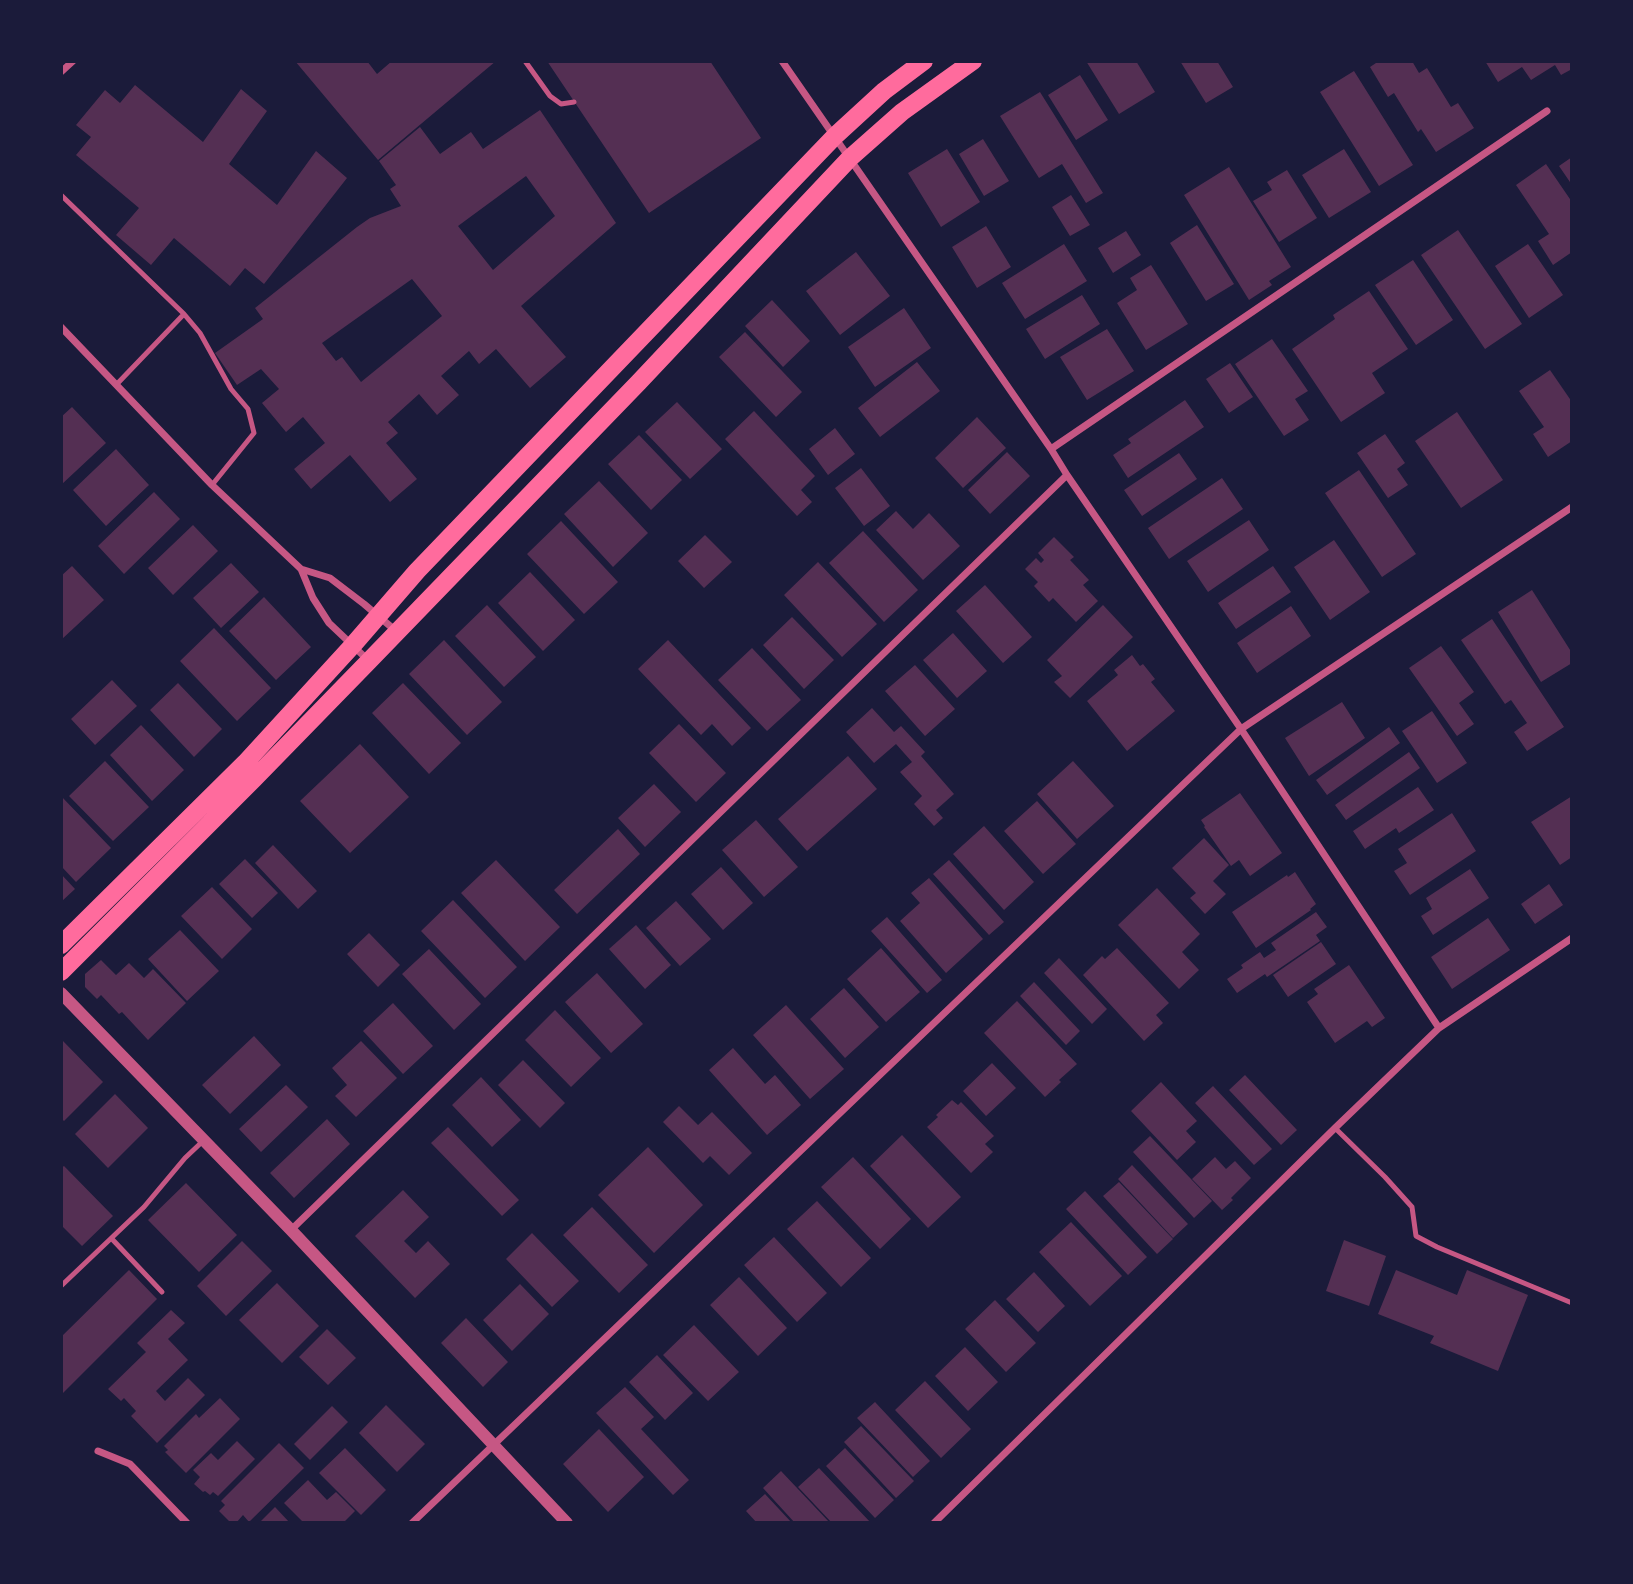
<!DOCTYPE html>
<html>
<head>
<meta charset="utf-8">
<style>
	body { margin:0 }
	#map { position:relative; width:1633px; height:1584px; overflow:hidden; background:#1b1b3a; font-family:Merriweather,serif }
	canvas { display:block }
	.frame { position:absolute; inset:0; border:63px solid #1b1b3a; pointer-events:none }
</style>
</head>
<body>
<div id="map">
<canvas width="1633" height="1584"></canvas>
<div class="frame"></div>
</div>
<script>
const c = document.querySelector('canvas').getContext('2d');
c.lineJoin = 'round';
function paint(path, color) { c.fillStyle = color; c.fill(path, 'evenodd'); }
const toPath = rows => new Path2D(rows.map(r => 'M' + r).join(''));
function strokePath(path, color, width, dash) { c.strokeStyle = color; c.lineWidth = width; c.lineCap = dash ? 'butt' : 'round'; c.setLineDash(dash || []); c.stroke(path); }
paint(toPath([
	[295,61,367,61,377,74,392,61,496,61,378,160],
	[547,61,710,61,761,138,649,213],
	[1086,61,1136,61,1155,92,1119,114],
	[1180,61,1217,61,1233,87,1206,103],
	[1379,61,1412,61,1419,73,1427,68,1451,107,1458,103,1474,128,1436,152,1421,129,1418,132,1394,93,1388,97,1370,67],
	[1485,61,1572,61,1572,69,1561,75,1555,65,1531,80,1522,67,1498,82],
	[1354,71,1413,165,1379,186,1320,92],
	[1080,75,1108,120,1076,140,1048,95],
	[135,85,203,142,241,89,267,111,229,164,277,205,316,151,347,178,264,284,245,268,230,286,174,238,151,265,116,235,139,208,76,155,91,137,76,125,105,90,120,103],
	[1040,92,1103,193,1086,203,1062,164,1039,178,1000,116],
	[540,110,616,223,521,306,566,357,530,388,496,349,479,364,469,351,441,376,459,395,437,415,419,394,388,422,398,433,386,443,417,479,390,502,350,455,311,489,294,469,325,443,303,417,286,432,262,403,279,389,261,369,237,385,215,353,263,319,255,308,357,227,370,218,401,206,390,189,396,185,379,161,420,127,440,154,471,132,483,149],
	[526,176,555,216,493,270,458,226],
	[412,279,442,316,361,382,342,357,336,361,322,343],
	[983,139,1009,181,984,196,959,154],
	[947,149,980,202,941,227,908,173],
	[1344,149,1371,192,1329,218,1302,175],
	[1572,157,1572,185,1559,166],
	[1546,164,1572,202,1572,252,1553,265,1538,241,1549,234,1516,185],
	[1229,167,1291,267,1269,281,1272,285,1249,300,1184,195],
	[1287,170,1317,218,1279,242,1253,201,1272,190,1267,182],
	[1071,195,1090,225,1070,236,1052,207],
	[1197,225,1234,284,1206,301,1170,243],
	[986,226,1011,267,977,288,952,247],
	[1458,230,1522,324,1485,349,1421,255],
	[1126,231,1141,255,1113,273,1098,248],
	[1064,244,1087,281,1025,319,1002,283],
	[1528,244,1563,295,1529,318,1495,266],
	[856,252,890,296,840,335,806,291],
	[1413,260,1453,320,1416,345,1375,285],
	[1151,265,1188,324,1146,350,1117,303,1137,290,1130,278],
	[1369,291,1408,349,1372,373,1385,393,1341,422,1292,349,1335,319,1333,315],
	[1082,295,1100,324,1045,359,1026,329],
	[772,300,810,341,783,367,745,326],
	[904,308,931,348,875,387,848,347],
	[1107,329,1134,371,1087,400,1060,357],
	[745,332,802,392,776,417,719,357],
	[1272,339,1308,391,1295,399,1309,420,1284,436,1235,364],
	[917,362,940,391,880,437,858,408],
	[1230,363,1253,397,1229,413,1206,379],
	[1550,370,1572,402,1572,441,1548,457,1533,434,1544,427,1519,391],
	[1185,400,1204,427,1128,478,1113,455,1131,443,1128,439],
	[677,402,722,449,690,479,645,432],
	[72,407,106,443,61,485,61,449,63,447,61,445,61,417],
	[754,411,815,476,801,490,812,502,797,516,725,439],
	[1457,412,1503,480,1461,508,1415,441],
	[977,417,1006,448,963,488,935,458],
	[835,428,855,454,828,475,809,449],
	[1385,434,1405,463,1397,469,1408,485,1388,498,1357,453],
	[639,435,682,480,651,510,608,464],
	[116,449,149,485,106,526,73,490],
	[1007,452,1030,476,990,514,968,490],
	[1179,453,1197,479,1142,516,1124,490],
	[861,468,890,506,864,526,835,488],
	[1359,470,1416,554,1382,577,1325,493],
	[1222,478,1243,509,1169,559,1148,528],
	[599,481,648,533,613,567,564,514],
	[154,492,180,519,124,574,98,546],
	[896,511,913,529,929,513,960,546,923,580,876,530],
	[1249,520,1269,550,1208,592,1187,561],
	[561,521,618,582,584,614,527,554],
	[193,525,218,551,173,595,148,568],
	[863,531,918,590,884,622,829,563],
	[705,535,732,562,704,588,678,561],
	[1054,537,1074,557,1070,560,1089,580,1083,585,1098,601,1076,622,1053,598,1049,602,1034,586,1038,582,1025,569,1036,558,1041,563,1044,560,1038,553],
	[1334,540,1370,592,1330,620,1294,567],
	[818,562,877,624,842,657,784,595],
	[231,563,259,592,221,628,193,598],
	[72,566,104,600,61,640,61,576],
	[1273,566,1291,592,1236,629,1218,603],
	[530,572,575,620,543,651,498,603],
	[985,585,1032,637,1003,663,956,611],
	[1532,590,1572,653,1572,663,1541,682,1498,612],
	[264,597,311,647,276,680,229,631],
	[487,605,536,657,504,687,455,636],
	[1103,605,1133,637,1070,698,1054,682,1062,676,1047,660],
	[1291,606,1311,636,1257,673,1237,643],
	[792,617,834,660,804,689,763,645],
	[1492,619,1564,727,1527,751,1514,732,1527,723,1511,700,1505,704,1461,640],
	[214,628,271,688,237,721,180,661],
	[953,633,987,671,957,698,923,660],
	[444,640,502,702,467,735,409,674],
	[668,640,751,728,732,746,712,724,701,735,638,669],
	[1441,646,1474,692,1459,703,1474,724,1457,736,1409,668],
	[752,648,801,700,767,731,718,680],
	[1132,655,1140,666,1143,664,1155,679,1151,682,1175,711,1127,751,1087,701,1118,675,1114,670],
	[915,665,955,709,925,736,885,691],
	[112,680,137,706,95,745,71,719],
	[178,683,222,729,194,757,150,710],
	[403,683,461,743,429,774,372,713],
	[1342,702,1365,738,1309,776,1285,738],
	[872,708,894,732,901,726,925,752,921,756,954,794,936,810,943,818,934,826,914,804,922,796,900,772,912,762,896,744,874,763,846,732],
	[1432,711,1467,763,1437,783,1402,731],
	[679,724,726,773,696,802,649,753],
	[141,725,184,770,152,801,110,755],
	[1389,727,1400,743,1327,795,1316,780],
	[360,744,409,797,350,853,300,801],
	[1409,752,1420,768,1346,820,1335,805],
	[848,756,877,789,807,851,778,819],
	[105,761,149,807,113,841,69,796],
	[1073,761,1114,806,1077,839,1037,794],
	[654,784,681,812,645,847,618,818],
	[1418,787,1434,810,1399,833,1396,828,1365,849,1353,831],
	[1240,793,1282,853,1250,876,1239,860,1231,866,1204,827,1205,826,1201,820],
	[61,796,111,848,76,882,61,866],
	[1572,796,1572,857,1560,865,1531,822],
	[1037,801,1076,844,1043,874,1004,831],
	[1452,813,1476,851,1410,895,1394,871,1407,863,1398,849],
	[756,820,798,867,764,897,722,850],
	[984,826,1034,882,1004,910,953,854],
	[618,829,640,854,577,914,554,890],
	[1204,838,1229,865,1213,881,1226,894,1205,914,1190,898,1196,893,1172,868],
	[273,845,317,891,298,909,255,863],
	[245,859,278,893,252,918,219,884],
	[496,860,560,927,525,961,461,893],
	[949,860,1004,922,989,935,933,874],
	[721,867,753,903,723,930,691,894],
	[1470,869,1489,898,1433,935,1421,916,1432,909,1426,898],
	[1295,872,1316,904,1310,909,1311,910,1256,948,1232,912,1287,875,1288,877],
	[61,874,75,889,61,902],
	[929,878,983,939,946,973,900,921,920,903,911,893],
	[1549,884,1563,905,1535,924,1521,904],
	[212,887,252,929,222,959,181,916],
	[1157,888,1200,934,1182,952,1199,970,1179,989,1118,925],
	[453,900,517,967,485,998,421,931],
	[676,901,711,939,680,966,646,928],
	[1316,912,1327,927,1316,935,1320,941,1267,977,1265,974,1237,993,1227,979,1243,968,1241,965,1260,952,1264,958,1276,950,1271,943],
	[887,917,942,980,927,993,871,931],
	[1488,918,1510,950,1452,989,1431,957],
	[636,925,671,965,645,989,609,949],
	[180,930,219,971,187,1001,148,959],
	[369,933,400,965,378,987,347,954],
	[1321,942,1336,964,1288,997,1273,975],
	[881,948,920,992,886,1022,847,979],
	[1117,948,1169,1003,1156,1015,1163,1023,1144,1041,1083,975,1102,956,1105,959],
	[429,949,481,1004,454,1030,402,974],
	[1059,958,1107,1009,1092,1024,1044,973],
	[101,960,116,975,129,963,144,978,153,969,186,1003,148,1040,122,1012,119,1014,101,995,97,999,85,987,85,974],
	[1349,965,1385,1018,1372,1027,1367,1021,1335,1043,1307,1002,1318,994,1314,989],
	[597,973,643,1024,611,1053,565,1002],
	[1034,982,1080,1031,1066,1045,1020,996],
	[844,988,879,1027,845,1058,810,1019],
	[1017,1001,1077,1064,1059,1080,1061,1082,1045,1097,984,1033],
	[393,1003,433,1046,403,1074,363,1031],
	[786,1005,844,1069,810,1099,753,1035],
	[555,1010,601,1058,571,1087,525,1040],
	[254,1036,281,1065,230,1114,202,1085],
	[63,1041,103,1082,64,1121,61,1118,61,1043],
	[361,1041,397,1078,356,1117,335,1096,347,1085,332,1068],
	[733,1048,765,1084,775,1075,801,1105,767,1135,709,1070],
	[523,1060,565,1103,540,1128,498,1085],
	[992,1063,1016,1088,986,1116,963,1091],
	[1245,1075,1297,1130,1281,1145,1229,1090],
	[481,1077,521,1120,492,1147,452,1105],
	[1161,1082,1197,1121,1186,1131,1196,1142,1177,1160,1131,1111],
	[286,1085,308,1107,261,1152,239,1129],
	[1213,1086,1272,1149,1254,1165,1195,1103],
	[115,1094,148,1128,108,1168,75,1134],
	[952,1100,958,1105,961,1102,994,1136,985,1144,993,1152,971,1173,927,1127,938,1117,936,1115],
	[679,1106,698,1125,712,1112,752,1153,729,1175,710,1156,703,1163,663,1122],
	[327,1119,350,1144,294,1198,270,1173],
	[448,1127,519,1200,502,1216,431,1143],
	[902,1135,961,1197,928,1228,870,1166],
	[1150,1136,1212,1201,1194,1218,1133,1152],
	[648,1147,703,1205,654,1253,598,1195],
	[853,1157,911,1219,880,1249,821,1187],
	[1215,1157,1226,1169,1235,1161,1251,1178,1231,1198,1233,1200,1222,1210,1192,1179],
	[1132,1165,1188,1224,1173,1238,1118,1179],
	[64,1166,113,1216,82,1246,61,1225,61,1168],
	[1119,1182,1173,1239,1157,1254,1103,1196],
	[186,1183,237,1235,199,1272,148,1220],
	[403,1190,429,1217,404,1241,416,1253,428,1241,450,1264,415,1298,355,1236],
	[1085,1191,1147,1257,1128,1275,1066,1209],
	[817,1201,871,1258,841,1287,787,1229],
	[592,1207,648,1265,619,1293,563,1235],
	[1071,1222,1122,1276,1090,1306,1039,1252],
	[532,1233,579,1281,552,1307,506,1259],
	[774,1237,827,1293,797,1322,744,1265],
	[1344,1240,1386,1256,1369,1306,1326,1291],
	[242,1241,272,1271,226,1316,197,1286],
	[129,1270,157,1299,61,1395,61,1337],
	[1396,1270,1457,1295,1467,1270,1528,1295,1498,1371,1430,1343,1434,1336,1378,1314],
	[1034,1272,1065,1306,1038,1332,1006,1299],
	[739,1277,787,1328,758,1356,710,1305],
	[277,1283,319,1326,282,1363,239,1320],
	[520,1284,549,1314,512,1351,483,1320],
	[995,1300,1036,1343,1006,1372,965,1329],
	[171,1310,185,1323,168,1339,188,1360,156,1391,165,1401,188,1378,205,1395,157,1443,131,1416,136,1411,124,1398,121,1401,108,1389,146,1352,137,1343],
	[466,1318,508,1362,483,1387,441,1343],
	[694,1325,739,1372,708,1401,663,1355],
	[327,1329,356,1358,328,1385,299,1357],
	[965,1347,998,1382,968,1411,935,1376],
	[657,1355,693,1393,665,1420,629,1382],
	[925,1381,971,1429,941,1458,895,1410],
	[625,1387,654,1417,641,1429,689,1480,673,1495,596,1413],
	[220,1398,240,1419,186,1473,165,1452,168,1450,164,1446,196,1414,199,1418],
	[875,1402,930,1461,913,1477,857,1418],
	[386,1405,425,1444,397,1472,359,1433],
	[332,1406,348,1422,310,1460,294,1444],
	[861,1426,914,1481,896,1498,844,1442],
	[599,1429,644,1477,608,1512,563,1464],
	[237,1441,255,1459,218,1496,213,1492,210,1495,205,1491,203,1492,194,1484,200,1477,193,1470,211,1453,218,1460],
	[279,1443,304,1468,249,1522,243,1515,236,1523,231,1523,219,1511,225,1505,221,1501],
	[345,1448,386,1490,361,1515,319,1473],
	[845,1448,894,1500,875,1518,826,1466],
	[819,1468,871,1523,832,1523,798,1487],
	[781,1471,830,1523,795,1523,763,1488],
	[308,1480,327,1500,336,1492,355,1511,343,1523,304,1523,284,1503],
	[765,1494,792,1523,757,1523,746,1511],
	[275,1507,290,1523,259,1523]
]), '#542f53');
strokePath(toPath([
	[525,61,550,96,561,104,574,102],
	[61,195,184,314,200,333,231,389,248,409,254,433,212,485],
	[116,385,184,314],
	[1335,1128,1385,1177,1412,1207,1416,1236,1437,1247,1572,1303],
	[112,1239,162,1292],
	[61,1286,144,1207,185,1158,203,1141]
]), '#c65784', 5);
strokePath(toPath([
	[782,61,1051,449,1067,475,1241,729,1439,1028],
	[61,72,73,61],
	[61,327,212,485,301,569,313,598,329,623,369,661],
	[1051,449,1547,111],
	[301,569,330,578,364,604,396,631],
	[291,1230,1067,475],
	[98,1451,130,1464,187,1523],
	[412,1523,1241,729,1572,507],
	[934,1523,1335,1128,1439,1028,1572,938]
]), '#c65784', 7);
strokePath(toPath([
	[61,993,291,1230,567,1523]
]), '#c65784', 12);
strokePath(toPath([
	[61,945,245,763,353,645,417,571,835,136,884,91,924,61],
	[61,972,254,779,369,661,639,382,850,158,902,112,973,61]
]), '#ff6b9d', 18);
</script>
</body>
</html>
